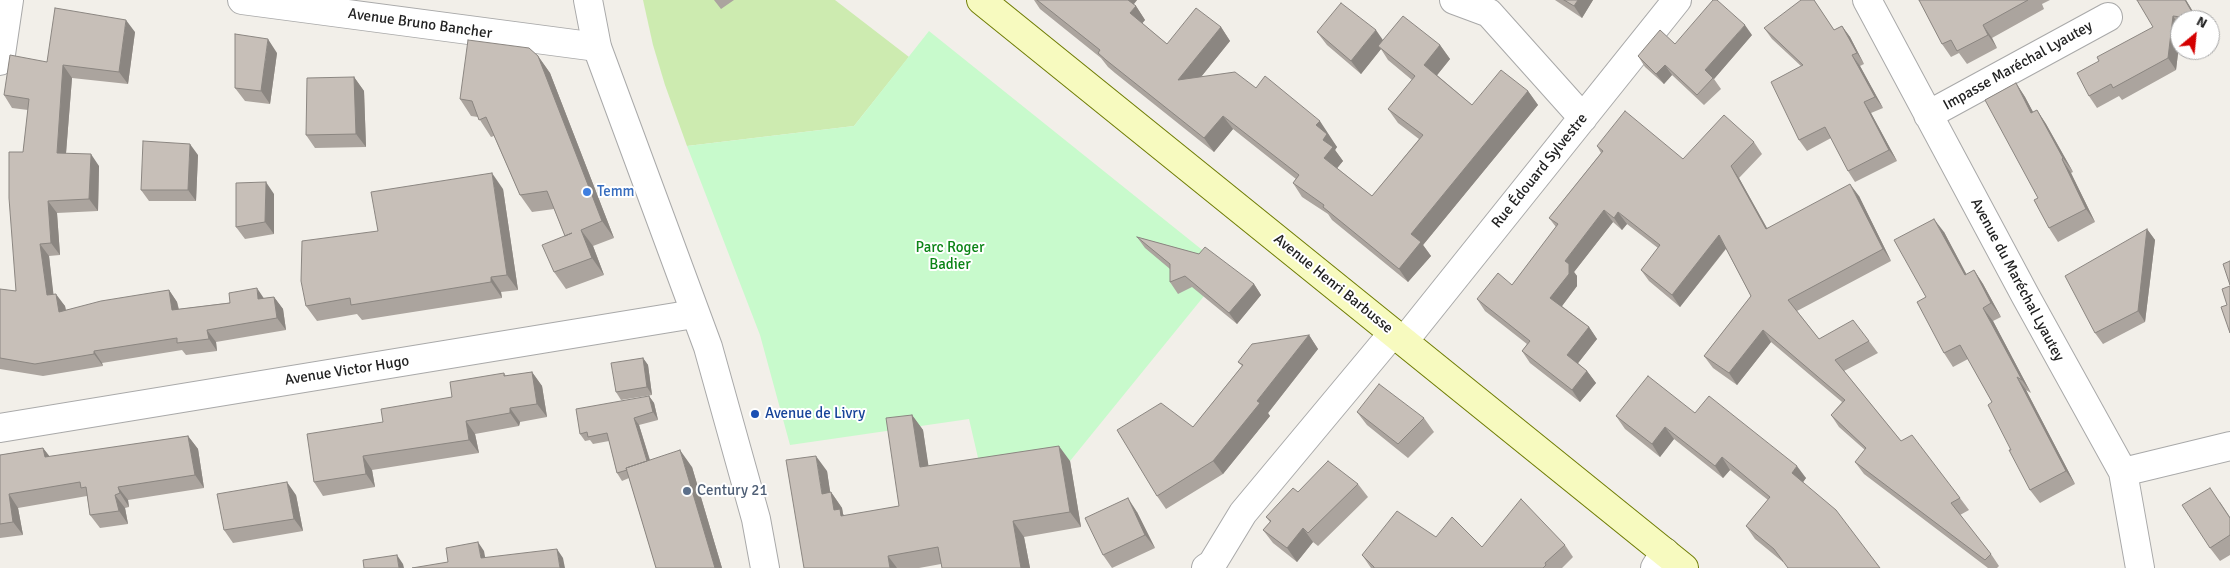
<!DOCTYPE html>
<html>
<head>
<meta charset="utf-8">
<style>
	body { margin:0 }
	#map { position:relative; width:2230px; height:568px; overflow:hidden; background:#f2efe9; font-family:Signika,sans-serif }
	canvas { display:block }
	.north { position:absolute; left:2170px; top:10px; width:50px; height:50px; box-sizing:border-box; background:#fff; border:1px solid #a7a7a7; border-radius:50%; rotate:28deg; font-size:14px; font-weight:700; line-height:20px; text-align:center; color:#222 }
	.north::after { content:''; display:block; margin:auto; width:18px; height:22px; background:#d40000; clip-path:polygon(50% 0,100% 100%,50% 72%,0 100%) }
</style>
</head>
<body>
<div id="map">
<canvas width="2230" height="568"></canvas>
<div class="north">N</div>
</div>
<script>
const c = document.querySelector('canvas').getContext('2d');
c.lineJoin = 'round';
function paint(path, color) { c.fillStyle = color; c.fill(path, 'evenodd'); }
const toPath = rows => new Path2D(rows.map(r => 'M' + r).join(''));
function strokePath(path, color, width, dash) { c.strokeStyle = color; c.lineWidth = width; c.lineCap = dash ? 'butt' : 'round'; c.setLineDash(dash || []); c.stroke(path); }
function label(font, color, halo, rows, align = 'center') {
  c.font = font + ' Signika,sans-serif'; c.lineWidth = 4; c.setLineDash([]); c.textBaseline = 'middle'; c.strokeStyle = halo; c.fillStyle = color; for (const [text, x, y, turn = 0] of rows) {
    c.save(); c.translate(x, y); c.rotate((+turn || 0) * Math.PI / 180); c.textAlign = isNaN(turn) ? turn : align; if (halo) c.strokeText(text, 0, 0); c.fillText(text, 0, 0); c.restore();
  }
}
paint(toPath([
	[643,0,835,0,909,57,854,126,687,146,665,85,653,45]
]), '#cdebb0');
paint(toPath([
	[929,31,1226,269,1070,461,982,475,969,419,790,445,760,335,687,146,854,126]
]), '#c8facc');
const minor = toPath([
	[242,0,597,47],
	[1454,0,1489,13,1583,118],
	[1867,0,2025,295,2123,472,2140,568],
	[0,61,9,0],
	[1928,115,2108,17],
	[1404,341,1677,0],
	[0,428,694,314],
	[2123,472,2230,446],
	[1206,568,1212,564,1243,513,1393,333],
	[1655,568,1665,552]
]);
const tertiary = toPath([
	[588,0,597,47,708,347,756,519,765,568]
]);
const secondary = toPath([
	[981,0,1684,568]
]);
strokePath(minor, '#a9a9a9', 30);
strokePath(tertiary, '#a9a9a9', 30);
strokePath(secondary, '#707d05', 30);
strokePath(minor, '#fff', 28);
strokePath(tertiary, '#fff', 28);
strokePath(secondary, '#f7fabf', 28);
paint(toPath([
	[714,0,734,0,721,9],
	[1034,0,1137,0,1133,4,1136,6,1145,20,1142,23,1167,44,1221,27,1230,41,1201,77,1256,88,1329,135,1328,135,1337,147,1335,150,1343,161,1337,168,1372,196,1419,139,1398,123,1388,109,1412,80,1388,60,1381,49,1361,74,1327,45,1317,32,1383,40,1440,45,1450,59,1437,75,1472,105,1528,91,1538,105,1423,245,1431,256,1408,282,1332,220,1328,214,1302,197,1293,183,1296,179,1233,129,1214,152,1115,73,1108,67,1101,58,1040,9],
	[1555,0,1593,0,1582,18],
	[1814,0,1834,30,1842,26,1850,37,1864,64,1860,66,1883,108,1871,113,1897,161,1855,182,1848,171,1831,138,1807,151,1799,140,1801,66,1772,39,1764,28],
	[1919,0,2050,0,2042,4,2044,9,1992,38,1997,48,1967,64,1959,53,1951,57,1942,44],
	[2186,0,2198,20,2180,20,2180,37,2176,70,2122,100,2119,96,2097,108,2089,96,2099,61,2153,27],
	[135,32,128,84,72,78,66,154,99,166,98,211,57,213,60,255,49,256,53,294,65,306,66,310,169,290,177,302,179,309,274,297,283,309,286,330,216,342,217,351,186,355,182,350,102,363,103,366,43,376,0,369,0,289,16,291,23,152,28,110,12,108,4,95,47,62],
	[1752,35,1714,79,1721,89,1704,105,1672,75,1664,84,1645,67,1638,56,1675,44],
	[277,53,270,104,245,101,235,88],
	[538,56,550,73,614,238,593,246,604,275,566,289,554,272,565,236,554,209,532,212,520,195,494,136,491,137,478,117,471,116,460,99],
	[354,77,364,91,366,147,315,148,306,135],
	[2016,83,2025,97,2033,112,2037,110,2046,124,2073,172,2071,173,2095,222,2058,242,2049,228,2038,198],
	[1754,142,1762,154,1739,178,1767,228,1859,196,1891,261,1797,311,1819,339,1869,341,1878,353,1844,371,1901,441,1960,498,1969,510,1960,515,1991,554,1999,566,1997,568,1988,568,1864,474,1855,462,1865,450,1839,427,1831,415,1842,402,1771,342,1737,385,1713,368,1704,356,1751,296,1726,249,1680,307,1649,281,1641,270,1658,248,1627,224,1622,230,1613,222,1574,272,1577,276,1577,286,1562,306,1589,327,1597,339,1578,363,1587,371,1596,383,1580,402,1530,363,1522,351,1527,344,1485,311,1477,299,1512,285,1556,227,1549,218,1601,153,1597,146,1683,159],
	[198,155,196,201,149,201,141,190],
	[503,189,518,290,501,292,502,298,362,320,357,314,317,321,306,306,378,231],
	[274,194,274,234,245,239,236,227],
	[2147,229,2155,240,2145,322,2103,344,2095,333],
	[1944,232,1967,275,1974,270,1983,284,2001,317,1993,321,2031,393,2026,390,2075,484,2040,503,2030,490,2011,450,1992,402,1968,359,1953,367,1944,353,1926,297],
	[1137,237,1199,254,1254,284,1261,295,1237,324,1192,287,1178,294,1170,282,1170,269,1145,248],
	[1309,335,1318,349,1268,413,1270,416,1223,474,1166,509,1157,496,1193,427,1242,366,1238,362],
	[643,358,648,365,652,395,621,400,616,392],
	[532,372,542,386,547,417,520,422,519,426,475,434,479,453,372,470,375,487,323,496,314,482,383,422,452,397,504,373,506,376],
	[649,396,654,403,658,420,639,425,650,460,692,467,722,568,656,568,629,478,622,481,617,473,609,441,593,444,590,440,585,441,580,434],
	[1357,412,1424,418,1434,432,1408,458,1367,425],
	[1695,413,1806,478,1803,482,1783,562,1755,539,1746,526,1768,500,1730,470,1723,478,1674,439,1660,457,1625,429,1616,416],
	[912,415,923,430,928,466,1070,461,1081,527,1024,537,1030,568,942,568,941,564,919,568,804,568,827,471,830,493,831,492,842,508,843,514,844,516,899,506],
	[188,436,198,449,204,488,128,500,129,507,125,508,128,524,100,528,90,515,87,496,18,508,23,535,0,538,0,455,43,448,50,457],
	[1358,484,1368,497,1318,546,1313,542,1297,562,1273,543,1263,530,1270,522,1266,517,1298,492],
	[296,495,303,531,233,543,224,530],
	[2220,502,2230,517,2230,555,2220,561,2210,548],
	[1137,512,1155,548,1112,568,1103,555],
	[1436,537,1482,547,1565,545,1573,557,1562,568,1371,568,1362,555]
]), '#aba49e');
paint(toPath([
	[1125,0,1137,0,1131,8],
	[1578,0,1593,0,1582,18,1574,6],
	[2185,0,2186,0,2198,20,2196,20],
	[1136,6,1145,20,1139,27,1130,13],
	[2173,16,2180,27,2180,37,2176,70,2168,58],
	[126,20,135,32,128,84,119,72],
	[1745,25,1752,35,1714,79,1705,70],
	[1983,25,1992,38,1997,48,1988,35],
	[1842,26,1850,37,1864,64,1857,53],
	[1221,27,1230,41,1188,93,1178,80],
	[1376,30,1385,43,1378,46,1381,49,1361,74,1351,61],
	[268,39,277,53,270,104,261,91],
	[1440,45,1450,59,1434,79,1424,65],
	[1852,55,1860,66,1883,108,1875,97],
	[538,56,550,73,614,238,602,221],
	[63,65,72,78,65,165,57,153],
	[1665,65,1672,75,1664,84,1656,74],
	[354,77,364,91,366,147,356,134],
	[2016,83,2025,97,2041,127,2031,113],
	[1528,91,1538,105,1423,245,1431,256,1408,282,1399,269,1411,234],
	[1864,102,1871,113,1897,161,1889,150],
	[2037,110,2046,124,2073,172,2063,158],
	[1223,116,1233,129,1214,152,1204,138],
	[1320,121,1337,147,1335,150,1343,161,1334,172,1324,158,1316,125],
	[190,144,198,155,196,201,188,190],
	[91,154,99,166,98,211,89,199],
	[2062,159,2071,173,2095,222,2086,209],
	[1731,166,1739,178,1774,241,1766,229],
	[492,173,503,189,518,290,507,275],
	[266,182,274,194,274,234,265,222],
	[1850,184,1859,196,1891,261,1883,249],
	[48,201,57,213,60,255,51,243],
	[1604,210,1613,222,1574,272,1577,276,1577,286,1559,310,1550,298,1565,261],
	[1618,212,1627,224,1622,230,1614,218],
	[1934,219,1944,232,1974,289,1965,275],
	[2147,229,2155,240,2145,322,2138,311],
	[581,230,593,246,604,275,592,258],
	[1719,235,1727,247,1680,307,1672,295],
	[40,244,49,256,55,307,47,295],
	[1974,270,1983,284,2001,317,1991,303],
	[491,277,501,292,502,298,491,282],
	[1254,284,1261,295,1237,324,1229,313],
	[257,288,265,300,258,299],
	[169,290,177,302,181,322,172,310],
	[56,294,65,306,68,324,59,312],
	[274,297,283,309,286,330,277,318],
	[1983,308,1993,321,2031,393,2022,380],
	[1589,327,1597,339,1575,367,1567,355],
	[207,330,216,342,217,351,209,339],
	[1763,330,1771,342,1737,385,1729,373],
	[1309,335,1318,349,1268,413,1270,416,1223,474,1213,461,1257,401],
	[94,351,102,363,103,366,94,354],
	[643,358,648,365,652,395,647,387],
	[1587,371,1596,383,1580,402,1572,390],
	[532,372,542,386,547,417,537,404],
	[2017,377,2026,390,2075,484,2066,471],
	[649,396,654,403,658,420,653,412],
	[510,408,520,422,519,426,510,413],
	[912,415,923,430,931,482,920,467],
	[634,418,639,425,653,471,648,463],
	[466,421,475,434,479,453,469,440],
	[1665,427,1674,439,1660,457,1652,444],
	[188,436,198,449,204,488,195,475],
	[1059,446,1070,461,1081,527,1070,512],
	[43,448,53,461,45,457],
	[680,450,692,467,722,568,715,568],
	[363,456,372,470,375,487,366,474],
	[816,456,827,471,833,510,822,494],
	[1722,457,1730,470,1723,478,1715,466],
	[1797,466,1806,478,1801,485,1792,473],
	[287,482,296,495,303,531,294,519],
	[118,487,128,500,129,507,120,493],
	[831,492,842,508,843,514,851,525,834,510],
	[9,494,18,508,23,535,13,522],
	[115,495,125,508,128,524,119,511],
	[1128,498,1137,512,1155,548,1145,535],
	[1013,521,1024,537,1030,568,1021,568],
	[1303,528,1313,542,1297,562,1287,548],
	[478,542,484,551,487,567,481,558],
	[557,549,563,558,565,568,560,568],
	[397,555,403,564,404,568,399,568],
	[888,556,897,568,890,568]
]), '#8b8681');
const building = toPath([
	[1037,0,1128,0,1136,6,1130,13,1167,44,1196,8,1221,27,1178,80,1235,72,1256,88,1265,76,1320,121,1316,125,1327,134,1323,140,1333,147,1324,158,1372,196,1423,135,1388,109,1415,76,1378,46,1403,16,1440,45,1424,65,1472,105,1501,70,1528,91,1411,234,1421,242,1399,269,1323,207,1324,205,1293,183,1299,175,1223,116,1204,138,1106,60,1098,53,1100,50,1037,0],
	[1564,0,1578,0,1574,6,1564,0],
	[1713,0,1717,0,1745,25,1705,70,1713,78,1697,95,1665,65,1656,74,1638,56,1660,30,1675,44,1713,0],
	[1801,0,1814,0,1834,30,1842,26,1857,53,1852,55,1875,97,1864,102,1889,150,1848,171,1825,127,1799,140,1771,82,1803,65,1764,28,1801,0],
	[1919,0,2028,0,1983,25,1988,35,1957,51,1951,40,1942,44,1919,0],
	[2137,0,2185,0,2196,19,2173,16,2168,58,2113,88,2111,84,2089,96,2077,73,2099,61,2097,57,2153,27,2137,0],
	[1341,3,1376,30,1351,61,1317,32,1341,3],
	[55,8,126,20,119,72,63,65,57,153,91,154,89,199,48,201,51,243,40,244,47,295,56,294,59,312,101,301,169,290,172,310,230,303,229,293,257,288,258,299,274,297,277,318,207,330,209,339,177,343,177,338,94,351,94,354,35,364,0,358,0,289,16,291,9,198,9,152,23,152,29,99,4,95,10,55,47,62,55,8],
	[235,34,268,39,261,91,235,88,235,34],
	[468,40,529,48,538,56,602,221,581,230,592,258,554,272,542,245,572,233,565,236,547,191,520,195,486,117,479,120,472,101,460,99,468,40],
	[354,77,356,134,306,135,307,78,354,77],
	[2016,83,2031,113,2037,110,2063,158,2062,159,2086,209,2049,228,2034,200,2038,198,1985,100,2016,83],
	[1625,111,1683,159,1724,115,1754,142,1731,166,1766,229,1850,184,1883,249,1788,300,1819,339,1853,320,1869,341,1835,360,1901,441,1912,435,1960,498,1951,503,1991,554,1985,560,1855,462,1866,448,1831,415,1845,400,1763,330,1729,373,1704,356,1751,296,1719,235,1672,295,1641,270,1660,245,1618,212,1614,218,1604,210,1565,261,1569,264,1569,274,1550,298,1589,327,1567,355,1587,371,1572,390,1522,351,1530,341,1477,299,1498,273,1512,285,1558,224,1549,218,1603,151,1597,146,1625,111],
	[143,141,190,144,188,190,141,190,143,141],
	[492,173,507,275,491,277,491,282,351,305,350,298,306,306,301,281,302,241,378,231,371,192,492,173],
	[266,182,265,222,236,227,236,183,266,182],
	[1934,219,1965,275,1974,270,1991,303,1983,308,2022,380,2017,377,2066,471,2030,490,2009,450,2011,450,1988,405,1992,402,1960,345,1944,353,1917,302,1926,297,1894,240,1934,219],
	[2147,229,2138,311,2095,333,2065,276,2147,229],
	[1137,237,1199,254,1205,247,1254,284,1229,313,1185,276,1170,282,1170,264,1137,237],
	[2230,261,2230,285,2223,264,2230,261],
	[2230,286,2230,333,2221,307,2227,305,2222,289,2230,286],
	[1309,335,1257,401,1260,403,1213,461,1157,496,1117,430,1161,403,1193,427,1243,365,1238,362,1252,344,1309,335],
	[643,358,647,387,616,392,611,363,643,358],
	[532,372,537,404,510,408,510,413,466,421,469,440,363,456,366,474,314,482,307,434,383,422,381,409,452,397,450,382,504,373,504,376,532,372],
	[1648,376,1695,413,1709,396,1797,466,1792,473,1836,510,1880,568,1788,568,1774,549,1746,526,1770,497,1722,457,1715,466,1665,427,1652,444,1616,416,1648,376],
	[1379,384,1424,418,1398,444,1357,412,1379,384],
	[649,396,653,412,634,418,647,461,626,468,627,470,617,473,607,433,588,437,587,432,580,434,576,409,649,396],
	[912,415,920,467,1059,446,1070,512,1013,521,1021,568,942,568,938,547,888,556,890,568,804,568,786,460,816,456,822,494,831,492,834,510,840,509,841,516,899,506,886,418,912,415],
	[188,436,195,475,118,487,120,493,115,495,119,511,90,515,86,487,81,488,80,482,9,494,13,522,0,524,0,455,43,448,45,457,188,436],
	[680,450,715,568,656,568,626,468,680,450],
	[1328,461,1358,484,1308,533,1303,528,1287,548,1263,530,1271,521,1266,517,1293,488,1298,492,1328,461],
	[287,482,294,519,224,530,217,494,287,482],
	[2210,488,2230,518,2230,535,2210,548,2182,505,2210,488],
	[1128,498,1145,535,1103,555,1085,518,1128,498],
	[1521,499,1565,545,1545,563,1546,565,1543,568,1374,568,1374,567,1362,555,1397,511,1436,537,1452,517,1482,547,1521,499],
	[478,542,481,558,557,549,560,568,412,568,448,562,446,548,478,542],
	[397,555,399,568,364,568,363,560,397,555]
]);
paint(building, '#c7bfb8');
strokePath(building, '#8b8681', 1);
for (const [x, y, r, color] of [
	[587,192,5,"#3f7fe0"],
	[755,414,5,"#1a4fb4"],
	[687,491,5,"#5c6f8a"]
]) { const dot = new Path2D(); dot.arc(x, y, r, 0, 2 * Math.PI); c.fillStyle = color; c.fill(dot); strokePath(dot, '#fff', 2); }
label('15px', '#222', '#fff', [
	["Avenue Bruno Bancher",420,24,8],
	["Impasse Maréchal Lyautey",2018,66,-29],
	["Rue Édouard Sylvestre",1540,171,-51],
	["Avenue du Maréchal Lyautey",2017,280,62],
	["Avenue Henri Barbusse",1333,284,39],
	["Avenue Victor Hugo",347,371,-9]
]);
label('15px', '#366cbe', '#fff', [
	["Temm",597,192]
], 'left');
label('15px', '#0c8416', '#fff', [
	["Parc Roger",950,248],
	["Badier",950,265]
]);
label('15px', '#164399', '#fff', [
	["Avenue de Livry",765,414]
], 'left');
label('15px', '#4e5e75', '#fff', [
	["Century 21",697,491]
], 'left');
</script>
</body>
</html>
